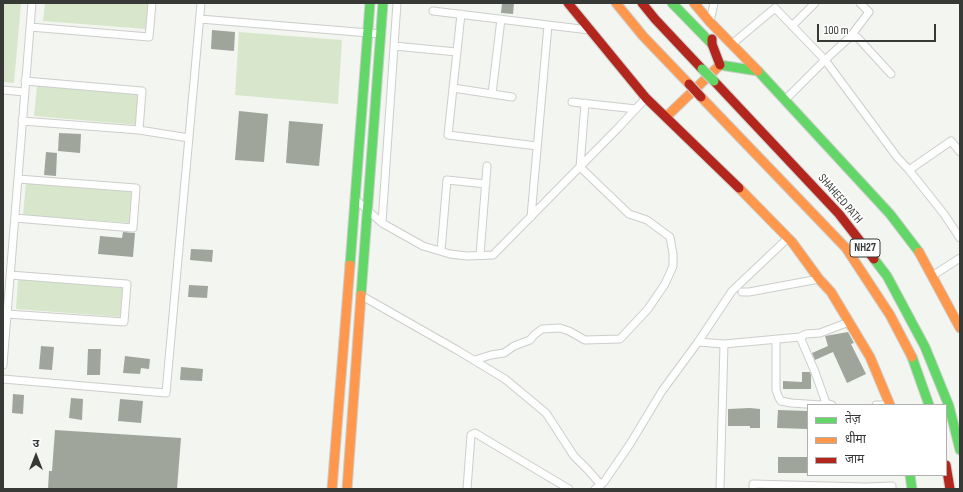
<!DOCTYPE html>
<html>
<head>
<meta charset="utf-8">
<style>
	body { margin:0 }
	#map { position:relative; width:963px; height:492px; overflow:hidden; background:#f3f5f1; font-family:"Sofia Sans Condensed","Noto Sans Devanagari",sans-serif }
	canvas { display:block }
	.frame { position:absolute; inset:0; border:4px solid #373936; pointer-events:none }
	.legend { position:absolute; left:807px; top:404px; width:140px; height:72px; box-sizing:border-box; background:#fff; border:1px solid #afb0af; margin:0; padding:5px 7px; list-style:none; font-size:12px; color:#373936 }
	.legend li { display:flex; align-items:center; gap:8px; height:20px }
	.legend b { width:20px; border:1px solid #afb0af }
	.north { position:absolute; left:16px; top:436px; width:40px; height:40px; -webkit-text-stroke:3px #fff; paint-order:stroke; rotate:0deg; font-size:11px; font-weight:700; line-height:16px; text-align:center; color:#373936 }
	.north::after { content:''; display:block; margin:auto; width:14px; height:18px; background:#373936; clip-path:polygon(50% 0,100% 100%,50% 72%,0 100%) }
	.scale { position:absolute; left:817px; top:24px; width:119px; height:18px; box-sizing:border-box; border:2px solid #373936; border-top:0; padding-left:5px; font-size:12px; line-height:14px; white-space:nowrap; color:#373936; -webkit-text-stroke:3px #fff; paint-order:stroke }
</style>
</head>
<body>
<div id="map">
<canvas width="963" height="492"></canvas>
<div class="frame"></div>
<ul class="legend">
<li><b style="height:5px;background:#63d668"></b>तेज़</li>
<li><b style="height:5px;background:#ff974d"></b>धीमा</li>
<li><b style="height:5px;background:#b3261e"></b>जाम</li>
</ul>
<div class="north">उ</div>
<div class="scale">100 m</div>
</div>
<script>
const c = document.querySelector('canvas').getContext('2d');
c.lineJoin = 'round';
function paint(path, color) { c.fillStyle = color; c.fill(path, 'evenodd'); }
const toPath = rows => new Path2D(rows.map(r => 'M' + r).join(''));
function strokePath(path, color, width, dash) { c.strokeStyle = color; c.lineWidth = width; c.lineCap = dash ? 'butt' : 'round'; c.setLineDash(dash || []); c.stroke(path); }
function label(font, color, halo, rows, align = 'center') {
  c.font = font + ' "Sofia Sans Condensed",sans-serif'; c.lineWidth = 4; c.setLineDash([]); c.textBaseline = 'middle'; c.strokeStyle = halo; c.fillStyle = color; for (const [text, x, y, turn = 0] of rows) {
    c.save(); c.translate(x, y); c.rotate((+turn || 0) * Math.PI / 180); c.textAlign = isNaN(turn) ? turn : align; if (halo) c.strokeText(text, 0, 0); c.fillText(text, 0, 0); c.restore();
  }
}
paint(toPath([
	[3,3,21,3,14,83,3,82],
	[45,3,148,3,146,29,43,21],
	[239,32,342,40,338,104,235,95],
	[37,86,140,94,138,125,34,116],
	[26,182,132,190,131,223,23,215],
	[18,279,123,288,122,317,16,309]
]), '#d8e7cb');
paint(toPath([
	[502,3,514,3,513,14,501,13],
	[212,30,235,32,234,51,211,49],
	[239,111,268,114,264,162,235,160],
	[289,121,323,124,319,166,286,163],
	[59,133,81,134,80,153,58,151],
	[46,152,57,153,56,176,44,175],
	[123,232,135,233,133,257,98,254,100,236,122,238],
	[191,249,213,250,212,262,190,260],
	[189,285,208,286,207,298,188,297],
	[848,332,854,343,851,344,866,374,847,383,833,352,815,360,812,353,828,346,825,336],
	[41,346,54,347,52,370,39,369],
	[88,349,101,349,100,375,87,375],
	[125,356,150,359,149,369,141,368,140,374,123,373],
	[181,367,203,369,202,381,180,380],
	[802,372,810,372,811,375,811,389,783,389,783,381,802,382],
	[13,394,24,395,23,414,12,413],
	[71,398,83,399,82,420,69,418],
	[120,399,143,401,141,423,118,421],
	[750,408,760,409,760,428,750,428,750,426,728,426,728,409],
	[778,410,808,411,808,429,777,428],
	[55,430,181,438,177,489,48,489,49,471,52,471],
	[778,457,808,457,808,473,778,473]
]), '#a0a59b');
const street = toPath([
	[433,11,589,30],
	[461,14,448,135,537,146],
	[200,19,381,34],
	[710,22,714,3],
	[792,26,815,3],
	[30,27,149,37,152,3],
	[850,37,869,12,860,3],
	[732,44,775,8,825,60,897,157,909,170,944,214,960,238],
	[394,46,457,52],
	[453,88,512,97],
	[3,90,25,92],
	[492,94,501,19],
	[785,100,825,60,850,37,854,36,858,38,891,74],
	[572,102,636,109],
	[22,121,139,130,142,91,25,81],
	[139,130,189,138],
	[909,170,951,141,960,152],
	[354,198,382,223,423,246,450,254,467,256,493,255,619,127,646,98],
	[531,217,548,25],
	[15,218,133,228,136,188,18,179],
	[382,223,397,3],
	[441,251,447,180,486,184],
	[480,255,487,166],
	[932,276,960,258],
	[742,292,749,292,819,279],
	[362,296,457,350,505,379,546,413,574,456,588,470,601,485],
	[7,314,124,322,127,284,10,275],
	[800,337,815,372,826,403],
	[776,339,776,390,779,398,781,401,791,403,821,405,826,403,832,405],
	[698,342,724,344,800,337,806,334,820,333,849,322],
	[475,360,491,355,504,353,514,346,530,340,534,335,542,329,560,328,569,331,585,340,620,339,648,309,665,284,673,266,673,254,670,237,647,220,629,214,580,167,585,103],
	[3,365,32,3],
	[3,379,166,393,201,3],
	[876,405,890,405],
	[467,489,471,435,475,433,569,489],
	[595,489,604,482,630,444,662,391,698,342,732,291,788,238],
	[720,489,724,344],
	[753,489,753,484,865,487,892,486,892,489]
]);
const fast = toPath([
	[672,3,712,44],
	[720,65,758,71,890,214,919,252],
	[874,259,887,276,925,347,949,406,960,450],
	[350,265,370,3],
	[361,295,383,3],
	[912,357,929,405],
	[910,475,912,489]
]);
const slow = toPath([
	[616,3,643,36,689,84],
	[694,3,710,22,758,71],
	[701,97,846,248,890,315,912,357],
	[666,117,720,65],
	[739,188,792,242,819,279,831,292,870,357,890,405],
	[919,252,960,328],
	[332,489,350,265],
	[347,489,361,295]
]);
const jam = toPath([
	[568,3,646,98,739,188],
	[642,3,655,19,702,69],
	[712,39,712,44,720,65],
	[714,81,839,214,874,259],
	[946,465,950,489]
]);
strokePath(street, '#cccecb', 9);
strokePath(fast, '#cccecb', 11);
strokePath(slow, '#cccecb', 11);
strokePath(jam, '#cccecb', 11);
strokePath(street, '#fdfefd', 7);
strokePath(fast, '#63d668', 9);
strokePath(slow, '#ff974d', 9);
strokePath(jam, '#b3261e', 9);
const fastBridge = toPath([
	[702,69,714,81]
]);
const jamBridge = toPath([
	[689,84,701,97]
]);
strokePath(fastBridge, '#cfd0ce', 11, []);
strokePath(jamBridge, '#cfd0ce', 11, []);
strokePath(fastBridge, '#63d668', 9);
strokePath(jamBridge, '#b3261e', 9);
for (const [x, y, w] of [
	[865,248,30]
]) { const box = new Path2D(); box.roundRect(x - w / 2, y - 9, w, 18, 3); c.fillStyle = '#fff'; c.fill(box); strokePath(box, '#373936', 1); }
label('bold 11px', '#373936', null, [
	["NH27",865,248]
]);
label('12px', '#373936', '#fff', [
	["SHAHEED PATH",840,199,49]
]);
</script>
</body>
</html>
